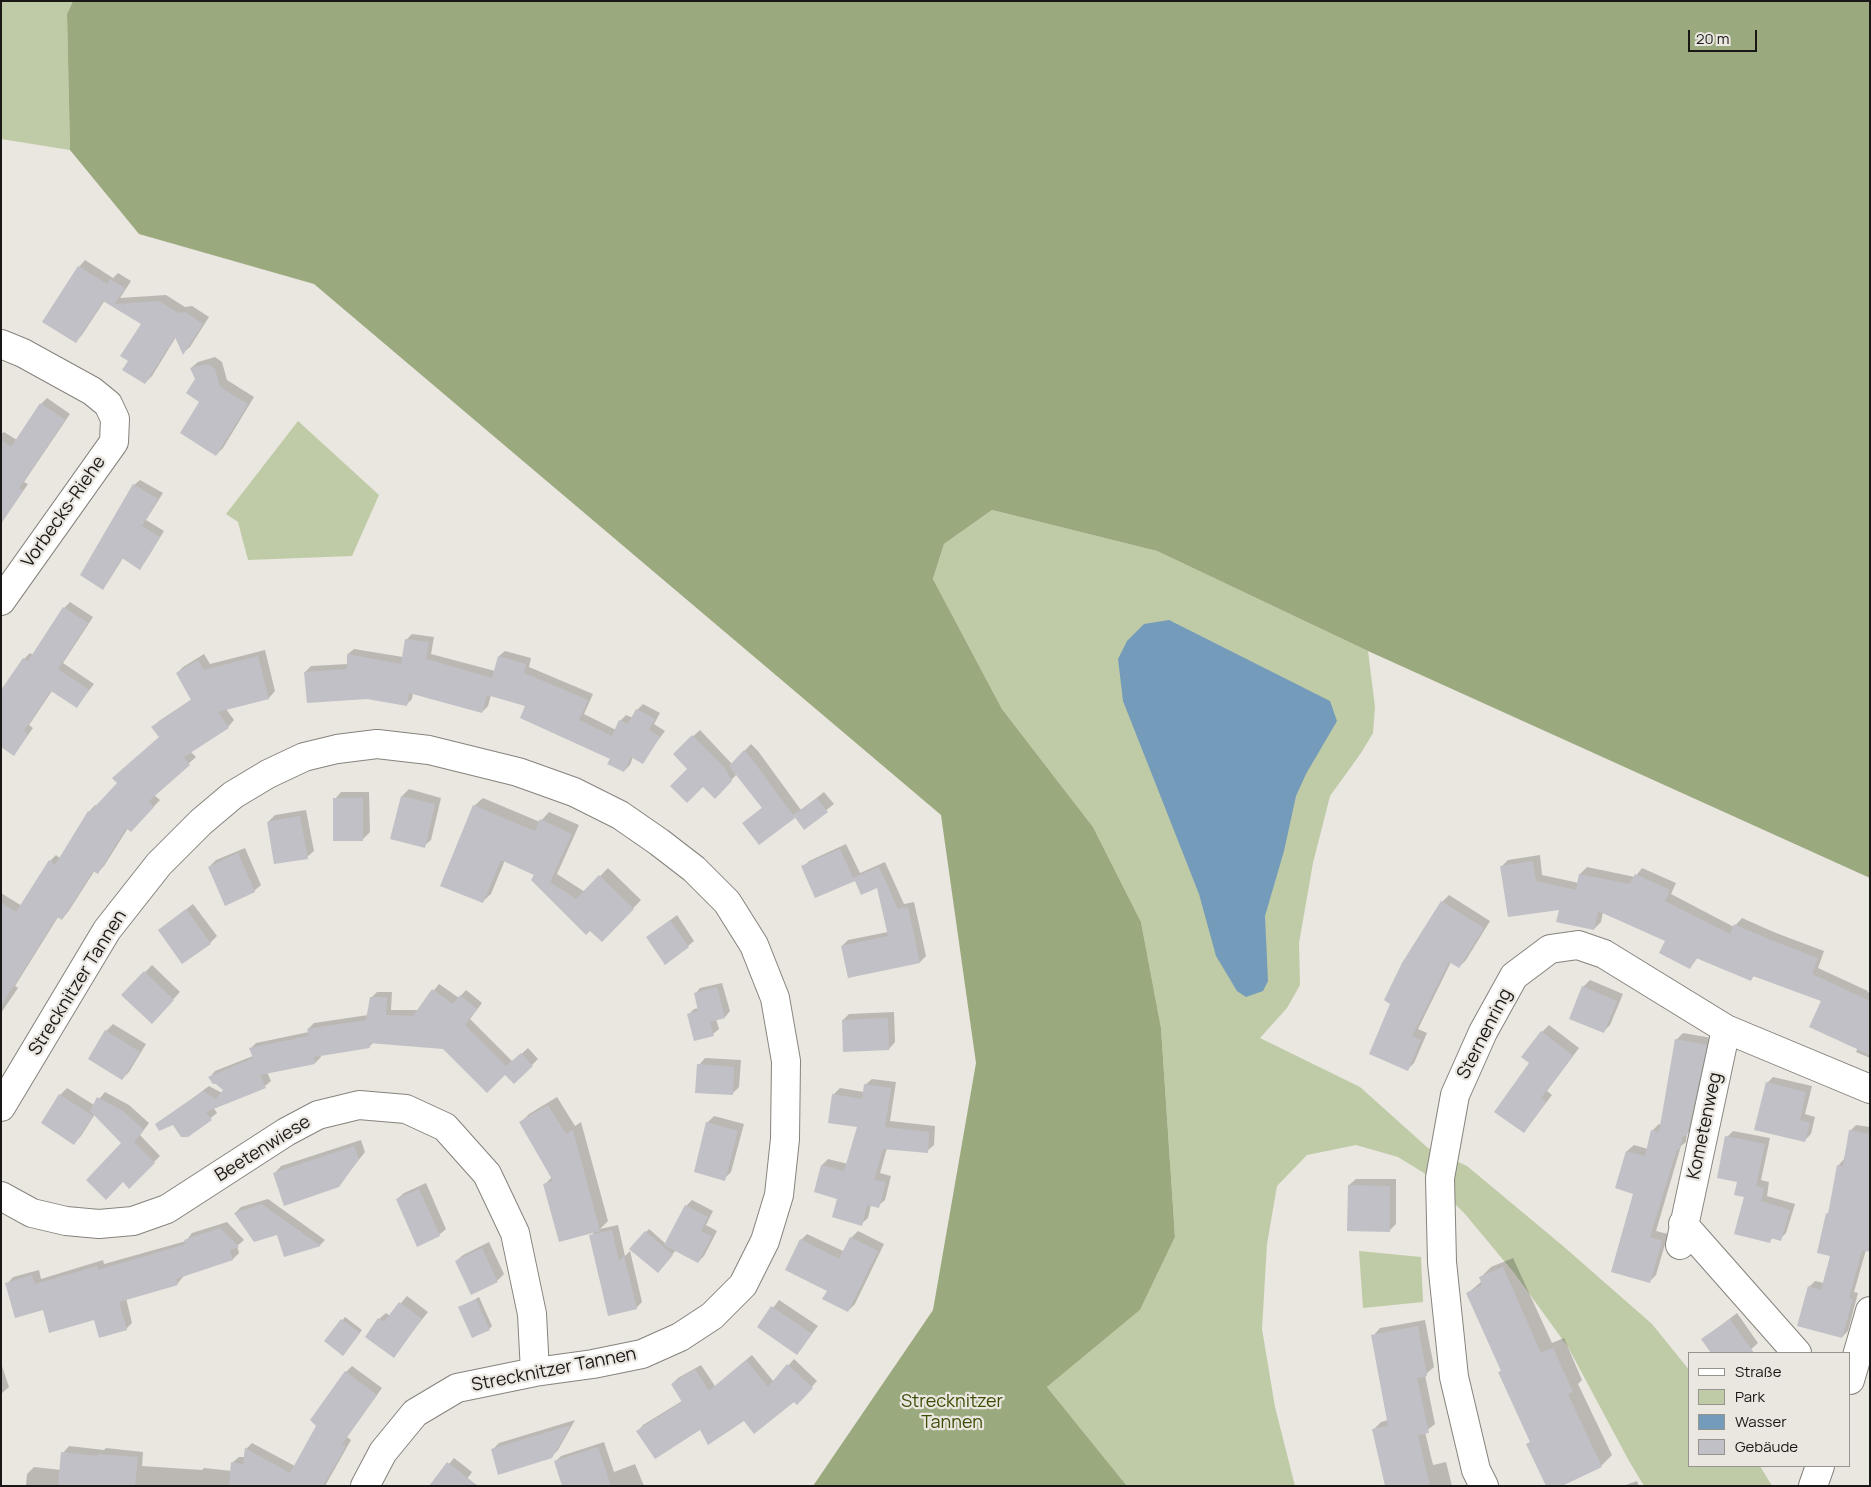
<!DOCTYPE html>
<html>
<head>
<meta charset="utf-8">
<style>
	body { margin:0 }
	#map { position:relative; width:1871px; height:1487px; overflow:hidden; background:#eae6e0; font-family:Manrope,sans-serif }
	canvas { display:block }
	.frame { position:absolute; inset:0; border:2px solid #1a1817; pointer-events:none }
	.legend { position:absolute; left:1688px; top:1352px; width:162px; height:115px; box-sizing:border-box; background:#eae6e0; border:1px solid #979490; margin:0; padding:6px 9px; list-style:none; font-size:15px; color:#1a1817 }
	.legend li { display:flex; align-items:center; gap:10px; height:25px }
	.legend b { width:25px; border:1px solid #979490 }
	.scale { position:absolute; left:1688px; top:30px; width:69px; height:22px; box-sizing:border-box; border:2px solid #1a1817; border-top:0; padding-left:6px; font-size:15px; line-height:18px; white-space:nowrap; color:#1a1817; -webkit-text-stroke:4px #eae6e0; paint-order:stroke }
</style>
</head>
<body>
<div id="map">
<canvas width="1871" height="1487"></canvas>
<div class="frame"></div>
<ul class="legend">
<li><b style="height:6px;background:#fff"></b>Straße</li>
<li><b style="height:14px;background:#bfcba7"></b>Park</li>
<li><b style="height:14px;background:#749bba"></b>Wasser</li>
<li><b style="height:14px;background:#c0c0c6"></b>Gebäude</li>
</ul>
<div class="scale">20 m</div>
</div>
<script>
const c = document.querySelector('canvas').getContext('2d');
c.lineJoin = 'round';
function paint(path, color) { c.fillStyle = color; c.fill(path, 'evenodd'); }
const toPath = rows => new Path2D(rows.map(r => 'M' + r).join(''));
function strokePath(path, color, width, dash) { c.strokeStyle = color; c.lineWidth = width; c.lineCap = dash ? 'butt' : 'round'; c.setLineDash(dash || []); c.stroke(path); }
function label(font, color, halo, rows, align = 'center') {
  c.font = font + ' Manrope,sans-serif'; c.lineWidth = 4.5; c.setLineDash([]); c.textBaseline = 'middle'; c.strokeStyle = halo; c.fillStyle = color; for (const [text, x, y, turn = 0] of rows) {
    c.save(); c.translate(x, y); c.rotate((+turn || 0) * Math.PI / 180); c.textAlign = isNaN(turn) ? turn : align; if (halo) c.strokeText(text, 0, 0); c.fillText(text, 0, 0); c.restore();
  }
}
paint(toPath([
	[1,1,73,1,67,14,70,150,1,139],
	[298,421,379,495,352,556,248,560,238,522,226,514],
	[992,510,1157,551,1368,651,1375,707,1373,733,1361,753,1330,796,1313,863,1299,943,1300,985,1287,1008,1260,1038,1360,1087,1428,1148,1467,1166,1563,1246,1652,1324,1690,1371,1690,1466,1760,1466,1772,1486,1644,1486,1629,1461,1568,1347,1515,1274,1465,1214,1424,1173,1398,1157,1356,1145,1307,1155,1277,1186,1267,1244,1262,1329,1275,1407,1295,1486,1127,1486,1047,1387,1140,1310,1175,1237,1161,1028,1141,922,1093,827,1002,709,933,579,944,544],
	[1359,1251,1421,1257,1423,1302,1363,1308]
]), '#bfcba7');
paint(toPath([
	[73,1,1870,1,1870,878,1368,651,1157,551,992,510,944,544,933,579,1002,709,1093,827,1141,922,1161,1028,1175,1237,1140,1310,1047,1387,1127,1486,813,1486,933,1310,976,1063,941,815,314,284,139,234,70,150,67,14]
]), '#9baa7e');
paint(toPath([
	[1169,620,1330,701,1337,721,1306,774,1296,796,1284,851,1265,916,1268,981,1263,991,1246,997,1237,991,1216,956,1199,894,1123,701,1118,659,1127,641,1144,624]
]), '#749bba');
paint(toPath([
	[85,260,113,278,118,273,131,281,120,298,166,295,185,307,192,306,209,317,190,347,184,352,176,337,152,376,145,383,129,361,143,324,105,300,82,335,75,342,44,321,79,267],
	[215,357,222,362,227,380,254,397,223,448,216,455,196,379,191,368,198,362],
	[47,398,70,414,24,482,28,484,1,523,1,434,4,432,17,440,41,404],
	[140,480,163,493,146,520,164,531,145,562,140,568,123,558,108,582,102,588,134,485],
	[70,602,93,617,63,663,94,684,77,706,52,691,29,725,33,728,14,754,24,659,30,653,33,655,64,608],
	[412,634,434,637,431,654,495,671,499,656,505,651,531,658,529,667,593,694,584,714,616,730,620,721,626,715,633,718,637,710,643,704,660,713,654,724,665,731,642,762,633,757,630,765,624,771,612,758,527,705,491,695,488,706,482,712,413,693,412,699,407,704,305,672,311,666,348,664,348,654,354,649,403,657,406,640],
	[265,650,275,691,269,698,226,709,234,720,228,727,190,751,196,757,154,795,160,800,137,824,128,828,104,866,98,872,95,870,68,912,62,919,58,917,15,986,18,988,1,1013,1,893,22,906,50,861,56,855,60,858,89,812,95,805,97,806,161,736,153,727,159,721,192,699,177,673,183,667,204,654,210,664],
	[700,730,732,764,751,744,758,751,801,810,824,792,834,804,804,828,795,816,759,844,744,823,763,807,737,774,715,797,674,754],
	[409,789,441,798,431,840,424,846,392,838,402,796],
	[341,792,369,792,370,832,363,839,335,799],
	[483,798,540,822,549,812,579,825,557,874,585,892,608,868,641,900,602,941,536,875,505,860,491,894,482,902,474,806],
	[306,810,314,851,307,857,268,822,275,815],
	[846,844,860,873,885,862,904,904,914,902,926,956,920,962,842,946,848,940,888,932,878,886,803,867,809,861],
	[245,848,261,885,254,891,209,867,216,860],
	[1540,855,1542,875,1579,883,1580,874,1587,867,1635,877,1642,868,1676,883,1671,894,1734,927,1742,918,1776,933,1824,951,1818,968,1868,991,1867,992,1870,993,1870,1058,1856,1052,1858,1048,1823,1000,1755,975,1751,979,1698,957,1690,968,1667,941,1603,912,1601,922,1594,929,1560,908,1501,867,1508,860],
	[1449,895,1490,921,1466,960,1459,967,1451,962,1418,1029,1427,1033,1414,1063,1408,1069,1392,1003,1442,902],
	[193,904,217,936,210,943,159,930],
	[677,915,694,941,688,946,648,937],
	[152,965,180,992,152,1022,123,995],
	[1590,980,1623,994,1610,1025,1603,1032,1583,987],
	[722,983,730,1011,725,1017,716,1019,719,1029,713,1034,688,1015,694,1009,699,1008,695,994,700,988],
	[439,984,459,998,466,990,482,1003,470,1019,513,1062,528,1048,538,1059,514,1083,505,1074,444,1048,374,1042,370,1046,320,1054,321,1057,315,1063,267,1072,271,1081,265,1086,213,1107,217,1113,188,1136,173,1124,157,1125,209,1086,222,1093,224,1090,210,1077,215,1071,253,1056,250,1049,256,1043,309,1032,308,1029,314,1023,368,1015,371,998,377,992,392,992,391,1010,418,1010],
	[894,1012,895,1042,889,1049,843,1020,849,1014],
	[113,1024,146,1044,129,1072,122,1079,89,1058,106,1031],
	[1549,1025,1579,1048,1547,1091,1552,1095,1524,1132,1530,1063,1542,1032],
	[1683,1033,1712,1038,1693,1129,1687,1134,1686,1142,1681,1146,1656,1231,1668,1234,1656,1275,1649,1282,1627,1151,1634,1145,1648,1149,1652,1131,1659,1124,1662,1125,1676,1040],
	[705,1058,741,1060,739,1087,732,1094,699,1065],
	[1773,1077,1812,1086,1805,1114,1815,1117,1811,1134,1805,1140,1767,1083],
	[872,1079,896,1082,890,1121,935,1126,934,1145,927,1151,887,1148,880,1173,891,1176,885,1200,878,1206,871,1205,868,1218,861,1224,839,1198,822,1165,828,1159,848,1164,859,1126,833,1095,840,1088,864,1092,865,1085],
	[67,1088,94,1105,105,1092,129,1105,149,1123,140,1135,160,1156,129,1187,123,1143,95,1114,81,1136,74,1143,42,1122,60,1095],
	[557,1097,575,1126,581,1122,608,1221,600,1229,618,1225,625,1256,630,1251,642,1302,636,1308,591,1236,595,1231,545,1184,552,1177,520,1123,529,1114],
	[714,1116,744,1124,731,1172,724,1179,707,1123],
	[1856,1125,1870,1127,1870,1248,1866,1250,1854,1292,1858,1293,1848,1331,1842,1337,1809,1287,1815,1281,1824,1283,1832,1255,1827,1214,1830,1210,1838,1166,1844,1159,1850,1131],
	[1733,1131,1770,1138,1761,1180,1769,1182,1767,1196,1795,1204,1786,1233,1780,1239,1773,1237,1770,1241,1738,1181,1727,1137],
	[361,1140,365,1152,338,1186,275,1173,281,1166],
	[1356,1179,1396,1179,1396,1224,1389,1231,1349,1185],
	[426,1183,446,1229,439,1235,397,1199,404,1193],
	[268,1199,325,1240,320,1245,285,1255,278,1233,235,1213,241,1207],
	[692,1200,713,1211,706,1225,717,1231,704,1256,698,1262,676,1250,661,1268,646,1232,649,1229,666,1244,686,1206],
	[227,1222,244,1240,237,1246,239,1253,233,1259,183,1275,183,1277,177,1284,126,1298,132,1323,126,1329,95,1318,44,1309,7,1284,13,1277,39,1270,41,1279,103,1260,104,1264,186,1241,192,1233],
	[858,1231,884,1244,855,1304,848,1311,801,1240,807,1234,843,1251,851,1238],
	[489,1242,504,1274,498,1280,471,1293,456,1261,463,1255],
	[1513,1258,1552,1343,1564,1338,1582,1380,1578,1384,1612,1455,1601,1466,1528,1444,1531,1441,1500,1372,1502,1370,1468,1293,1482,1281,1480,1278,1491,1267],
	[407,1296,428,1312,393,1356,379,1319,386,1313,390,1316],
	[479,1297,492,1326,489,1329,460,1308],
	[779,1300,818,1326,797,1353,759,1327],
	[1737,1313,1758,1343,1747,1353,1713,1353,1703,1339],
	[345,1317,362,1330,346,1351,326,1341],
	[1425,1320,1434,1367,1425,1375,1435,1424,1425,1432,1433,1465,1446,1462,1452,1486,1386,1486,1374,1429,1381,1422,1388,1420,1373,1336,1380,1328],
	[752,1355,774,1382,794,1359,817,1381,797,1403,794,1400,744,1420,700,1429,638,1431,643,1425,682,1401,672,1384,678,1378,701,1365,715,1386],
	[1,1363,9,1387,1,1394],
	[352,1366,382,1388,347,1437,351,1440,325,1486,26,1486,27,1474,34,1467,61,1470,63,1453,69,1446,104,1450,106,1448,143,1452,142,1466,202,1470,204,1468,232,1471,232,1463,239,1457,245,1457,246,1449,252,1443,295,1466,346,1372],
	[575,1420,558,1450,551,1457,492,1450,499,1443],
	[604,1442,614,1472,635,1464,644,1486,573,1486,555,1462,561,1456],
	[454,1458,472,1472,462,1486,431,1486],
	[1637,1481,1639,1486,1623,1486]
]), '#0003');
paint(toPath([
	[78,266,107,284,110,279,125,288,115,304,159,301,178,313,185,312,203,324,183,355,175,337,145,384,122,370,128,361,120,356,141,324,103,301,76,343,42,322],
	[208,364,215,369,220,387,248,404,216,456,180,433,199,402,186,393,195,379,190,368],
	[40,403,65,420,19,488,23,491,1,524,1,440,11,447],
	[133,484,158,499,142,526,160,537,140,570,122,558,103,590,80,575],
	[63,607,88,623,58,669,89,690,77,708,51,691,24,731,28,735,14,756,1,747,1,690,23,658,28,661],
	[405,639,429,642,426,659,492,678,498,656,526,664,524,673,588,700,579,720,612,736,619,720,628,724,636,709,655,719,649,730,660,737,643,764,631,757,624,772,607,764,610,759,520,718,525,706,487,695,482,713,409,693,407,706,367,699,307,703,304,672,347,669,347,654,401,664],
	[258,656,269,699,218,712,229,728,184,757,190,765,149,801,154,807,131,832,126,828,98,874,93,871,62,920,57,917,1,1006,1,903,16,912,49,860,55,865,88,811,90,812,117,783,112,778,159,737,151,727,191,700,176,673,198,660,204,670],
	[692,735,724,767,732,781,715,799,703,787,687,803,670,786,687,769,673,754],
	[744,750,751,758,793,815,817,798,828,812,804,830,794,816,795,818,759,845,742,823,762,808,729,766],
	[401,796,435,804,425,848,390,839],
	[333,798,363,798,363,841,333,841],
	[473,805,535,831,540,819,572,834,550,882,576,899,599,875,634,909,602,942,590,931,586,935,531,880,534,875,501,860,483,903,440,886],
	[300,816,308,859,274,864,267,822],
	[840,849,853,878,879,867,898,909,908,907,920,963,848,978,841,946,888,936,877,888,861,895,855,881,815,898,801,866],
	[238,853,255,892,225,906,208,867],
	[1533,861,1536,881,1576,890,1579,874,1630,884,1635,874,1670,890,1665,901,1730,934,1734,924,1768,939,1818,958,1812,974,1870,1001,1870,1055,1809,1027,1821,1001,1753,976,1751,981,1696,958,1690,969,1659,953,1665,941,1598,911,1594,930,1556,922,1559,910,1508,917,1500,866],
	[1441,901,1484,928,1459,968,1449,962,1412,1036,1421,1040,1408,1071,1369,1054,1390,1004,1384,1000,1402,963],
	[186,909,211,944,182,964,158,930],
	[670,920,689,947,665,965,646,937],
	[144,971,174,1000,152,1024,121,995],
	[1582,986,1617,1001,1604,1033,1569,1019],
	[717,987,725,1018,710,1022,714,1036,694,1041,687,1014,698,1011,694,993],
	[432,989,453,1004,460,995,477,1009,465,1025,506,1066,521,1053,533,1066,514,1084,505,1075,487,1093,443,1049,369,1043,370,1048,314,1057,315,1064,260,1075,266,1088,206,1112,212,1120,188,1137,181,1137,173,1125,159,1131,155,1124,203,1091,216,1099,223,1090,216,1084,213,1084,208,1077,253,1058,249,1048,309,1036,307,1029,366,1020,370,997,387,997,386,1015,413,1016],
	[888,1018,889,1050,843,1052,842,1020],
	[105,1030,140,1052,122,1080,88,1059],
	[1541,1031,1573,1056,1541,1098,1546,1102,1524,1133,1494,1112,1529,1063,1521,1057],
	[1675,1039,1707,1045,1687,1136,1683,1136,1679,1150,1677,1149,1650,1237,1662,1241,1650,1283,1611,1272,1633,1194,1615,1188,1626,1151,1645,1156,1651,1130,1659,1132],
	[697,1064,734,1067,733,1095,695,1093],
	[1766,1082,1806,1092,1800,1120,1810,1123,1805,1142,1754,1130],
	[864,1084,891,1088,885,1127,929,1132,928,1153,883,1149,874,1180,886,1182,879,1208,867,1205,862,1226,832,1217,837,1199,814,1192,821,1165,844,1171,857,1127,828,1123,832,1094,862,1099],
	[59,1094,93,1116,74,1145,41,1123],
	[97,1097,123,1111,144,1130,134,1142,155,1163,129,1189,123,1182,106,1200,86,1180,121,1143,90,1111],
	[548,1105,566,1134,573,1130,600,1231,559,1242,543,1184,553,1181,519,1122],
	[706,1122,738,1131,725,1181,694,1172],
	[1849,1130,1870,1134,1870,1252,1862,1250,1849,1298,1853,1299,1842,1338,1797,1326,1808,1286,1821,1290,1830,1256,1817,1253,1826,1213,1828,1214,1837,1165,1843,1166],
	[1725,1136,1765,1144,1756,1186,1764,1188,1761,1201,1790,1210,1781,1241,1771,1238,1770,1243,1734,1234,1744,1197,1734,1195,1737,1182,1717,1178],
	[354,1146,359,1159,339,1187,284,1206,273,1173],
	[1348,1185,1390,1186,1390,1232,1347,1231],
	[419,1189,440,1236,417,1247,396,1199],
	[262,1204,270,1210,321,1246,284,1257,277,1235,254,1242,234,1213],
	[685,1205,708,1217,701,1231,712,1236,698,1263,664,1245],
	[220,1228,239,1247,230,1250,233,1260,176,1279,178,1285,119,1302,127,1330,99,1338,94,1320,49,1333,43,1310,15,1318,5,1283,32,1275,35,1284,97,1266,98,1270,186,1244,184,1240],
	[612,1230,619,1261,624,1256,637,1309,608,1316,589,1235],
	[645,1231,673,1255,658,1273,629,1249],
	[850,1237,878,1251,848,1312,822,1299,827,1291,785,1270,800,1239,839,1259],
	[482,1248,498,1282,471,1295,455,1261],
	[1503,1267,1541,1353,1553,1348,1573,1392,1568,1394,1602,1467,1562,1486,1546,1486,1526,1444,1530,1442,1498,1372,1501,1371,1466,1293,1482,1285,1479,1277],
	[476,1299,490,1330,472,1338,458,1307],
	[399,1302,422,1319,394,1358,365,1337,378,1318,384,1322],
	[771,1306,812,1334,797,1355,757,1327],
	[341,1319,360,1333,343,1356,324,1341],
	[1730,1319,1754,1353,1711,1353,1701,1339],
	[1418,1326,1427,1376,1417,1378,1429,1433,1418,1435,1430,1486,1385,1486,1372,1429,1388,1426,1371,1335],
	[746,1360,768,1387,787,1364,813,1388,797,1405,794,1402,754,1434,744,1421,708,1445,700,1430,655,1459,636,1431,682,1402,671,1384,695,1369,709,1391],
	[345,1371,377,1395,342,1444,346,1446,323,1486,229,1486,231,1462,243,1464,245,1448,290,1473,316,1426,310,1420],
	[571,1425,552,1458,498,1475,491,1449],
	[598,1447,611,1486,562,1486,554,1461],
	[61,1452,98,1456,98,1454,138,1457,135,1486,58,1486],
	[447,1462,478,1486,429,1486]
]), '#c0c0c6');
const minor = toPath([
	[1,344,23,353,92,391,108,404,115,419,114,442,1,601],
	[1,1107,107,930,159,864,201,822,233,795,268,774,304,757,337,749,377,744,429,750,518,772,574,792,620,815,659,842,694,869,727,902,754,945,775,998,786,1061,785,1139,779,1195,765,1241,743,1285,712,1316,680,1337,642,1354,593,1364,535,1372,457,1388,415,1413,383,1452,365,1486],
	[1,1196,32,1213,66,1221,99,1224,133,1221,167,1209,286,1132,318,1115,359,1105,406,1109,445,1127,487,1174,515,1233,532,1314,535,1372],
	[1683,1224,1797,1353],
	[1680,1245,1726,1029],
	[1850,1380,1870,1311],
	[1484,1486,1476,1470,1454,1377,1442,1262,1440,1178,1455,1095,1483,1032,1514,976,1550,949,1578,945,1604,954,1726,1029,1870,1089],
	[1813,1486,1820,1466]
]);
strokePath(minor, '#86837d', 30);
strokePath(minor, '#fff', 28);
label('18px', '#1a1817', '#eae6e0', [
	["Vorbecks-Riehe",64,512,-55],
	["Strecknitzer Tannen",78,983,-58],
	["Sternenring",1485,1034,-63],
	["Kometenweg",1705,1126,-78],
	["Beetenwiese",263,1149,-32],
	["Strecknitzer Tannen",554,1370,-11]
]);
label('18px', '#3d4d05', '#eae6e0', [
	["Strecknitzer",952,1402],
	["Tannen",952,1423]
]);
</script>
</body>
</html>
